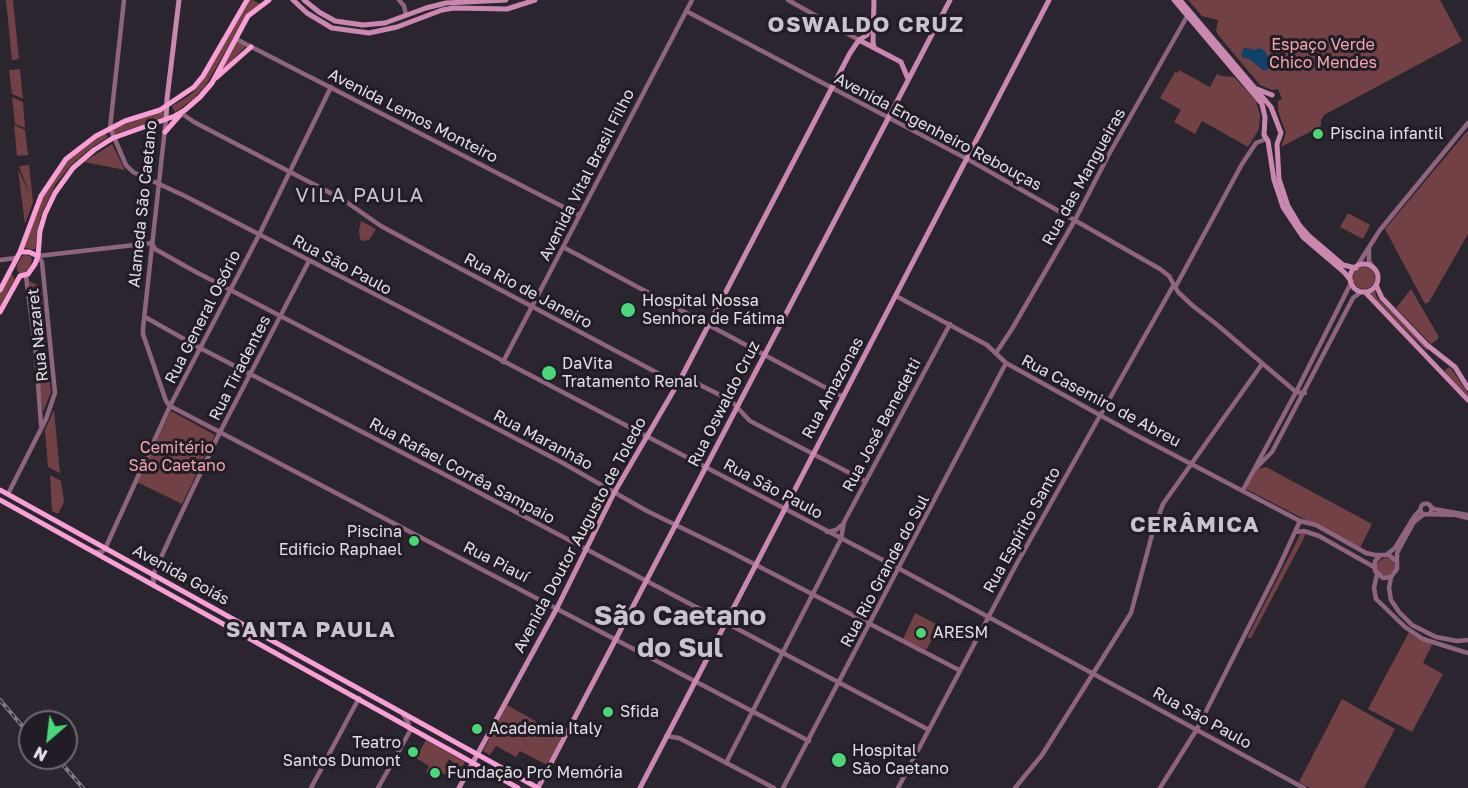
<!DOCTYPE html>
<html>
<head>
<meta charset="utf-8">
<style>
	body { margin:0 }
	#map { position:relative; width:1468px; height:788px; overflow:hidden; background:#2b252f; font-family:"Golos Text",sans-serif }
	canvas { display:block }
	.north { position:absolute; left:18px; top:710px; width:60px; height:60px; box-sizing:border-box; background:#211c25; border:2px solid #6f6a72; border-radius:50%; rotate:208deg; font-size:16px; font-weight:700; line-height:24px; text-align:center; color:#e3dfe6 }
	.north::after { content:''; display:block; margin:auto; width:21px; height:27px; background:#49d778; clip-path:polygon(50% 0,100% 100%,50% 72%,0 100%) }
</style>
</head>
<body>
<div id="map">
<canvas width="1468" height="788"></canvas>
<div class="north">N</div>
</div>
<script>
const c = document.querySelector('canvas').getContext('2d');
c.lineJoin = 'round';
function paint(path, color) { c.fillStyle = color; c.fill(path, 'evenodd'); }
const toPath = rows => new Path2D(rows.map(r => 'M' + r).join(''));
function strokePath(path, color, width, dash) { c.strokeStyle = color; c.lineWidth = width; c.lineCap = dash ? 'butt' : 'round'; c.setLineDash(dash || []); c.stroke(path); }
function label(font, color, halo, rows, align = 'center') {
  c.font = font + ' "Golos Text",sans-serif'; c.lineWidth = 6; c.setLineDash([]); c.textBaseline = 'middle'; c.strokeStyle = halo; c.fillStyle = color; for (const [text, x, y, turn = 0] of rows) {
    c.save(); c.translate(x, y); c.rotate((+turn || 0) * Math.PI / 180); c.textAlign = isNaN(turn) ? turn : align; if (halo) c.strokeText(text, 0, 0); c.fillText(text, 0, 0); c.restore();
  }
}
paint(toPath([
	[6,0,13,0,19,59,12,60],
	[249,0,253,0,260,4,248,13,204,88,192,100,175,112,172,106,189,96,197,88],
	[1188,0,1440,0,1462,41,1324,115,1321,120,1321,126,1281,147,1286,133,1278,111,1278,101,1282,99,1278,89,1272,90,1260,85,1219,36,1216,31,1218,20,1202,16],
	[237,42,246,46,219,74],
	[20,69,23,99,12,94,9,70],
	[1179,70,1210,87,1217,74,1221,76,1234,77,1256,101,1260,115,1259,129,1248,147,1202,121,1195,134,1174,122,1181,110,1160,98,1175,72,1178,73],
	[12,97,23,102,25,128,15,124],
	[163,111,164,117,159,119,115,134,112,129],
	[14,125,25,130,28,155,17,156],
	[1468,130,1468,234,1429,302,1425,304,1385,229],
	[105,133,108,137,90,149,72,164,55,185,40,218,35,250,23,247,41,200,60,170,62,171,60,170,68,160],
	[112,144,125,170,84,162],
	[29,165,33,202,25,224,18,169,30,195,19,166],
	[1348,213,1370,225,1363,239,1340,227],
	[361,221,376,229,369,240,363,241,360,239,359,230],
	[26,255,31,256,32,261,28,270,22,274,17,271,17,265,22,256],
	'1353 278a11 11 0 1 1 22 0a11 11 0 1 1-22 0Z',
	[11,273,15,279,0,306,0,293],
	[29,281,41,287,44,319,34,322],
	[1411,289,1439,337,1437,340,1431,344,1396,308],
	[1375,291,1377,298,1428,349,1427,351,1370,294],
	[34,325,45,331,46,348,36,348],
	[37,358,47,358,51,392,43,412],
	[1450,367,1468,393,1468,396,1445,372,1446,369],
	[54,410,60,473,48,467,45,430],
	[171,411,215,435,182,504,137,482],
	[1266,467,1372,524,1360,548,1246,489,1255,470],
	[50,475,61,481,64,502,58,514,52,511],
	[1301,533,1305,533,1305,536,1251,638,1247,638],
	'1377 567a9 9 0 1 1 18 0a9 9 0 1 1-18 0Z',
	[915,613,940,626,926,650,903,639],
	[1409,632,1432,645,1423,663,1443,674,1412,732,1368,709],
	[1342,699,1395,729,1364,788,1310,788,1299,782],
	[507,705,562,736,547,765,520,751,516,757,496,746,490,755,483,751],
	[426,740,465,762,457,776,457,765,449,759,446,765,450,770,448,776,436,770,428,773,426,772,429,766,416,758]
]), '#714145');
paint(toPath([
	[1244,47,1254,50,1259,48,1264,50,1271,62,1270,67,1267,70,1263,70,1249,59,1242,57,1241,55]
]), '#0f4268');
strokePath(toPath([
	[124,0,110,128,126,165,133,172,185,196,448,332,898,568,1304,788],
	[399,0,404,6,406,15],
	[788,0,859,40],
	[686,11,971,161,1160,269,1169,276,1178,292,1193,306,1215,323,1296,392,1305,393],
	[236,39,579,215],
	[181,113,194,122,342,199,381,226,429,252,667,378,688,379,720,395,733,403,750,421,865,481],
	[166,119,143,328,143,334,166,401,170,406,809,741],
	[153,245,155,249,194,271,561,462,647,511,727,550,959,670],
	[563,247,843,397],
	[1369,250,1369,261,1374,269],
	[0,260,16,258],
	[1357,266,1380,230,1468,123],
	[26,276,36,354,41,425],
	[1176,286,1242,164,1256,143,1266,139],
	[896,296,987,345,1006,363,1134,434,1300,521,1316,525,1366,553,1375,555,1389,555,1397,562],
	[145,317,200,348,459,482,929,730],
	[996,353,1012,329,1075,220,1108,156,1189,13],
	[503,362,692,0],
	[1256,468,1272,452,1353,298,1361,292],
	[1243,490,1296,392,1351,283],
	[8,494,46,419,55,393,42,262,38,256,152,243],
	'1420.5 509a5.5 5.5 0 1 1 11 0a5.5 5.5 0 1 1-11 0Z',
	[1430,506,1434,509,1468,515],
	[1428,514,1456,515,1468,518],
	[827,532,836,530,842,525],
	[1295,532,1304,531,1319,536,1374,567],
	[95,552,102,552,105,549,170,406,259,235,331,87],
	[1386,555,1395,548,1414,517,1420,510],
	[1380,556,1375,561,1375,571,1383,578,1391,577,1397,569,1397,553,1404,540,1414,522,1424,514],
	[1377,574,1374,588,1376,599,1405,627,1423,639,1468,653],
	[1391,577,1389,588,1391,600,1399,612,1412,625,1436,637,1457,641,1468,640],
	[154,586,153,575,174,529,220,432,309,261],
	[666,736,679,738,774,788],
	[726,763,841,539,844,522,950,324],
	[311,788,359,698],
	[378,788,410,731,408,722,403,714],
	[783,788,1006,363],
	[898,788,1016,565,1173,286],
	[1015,788,1042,755,1131,613,1153,531,1163,504,1262,364],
	[1160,788,1197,729,1278,569,1300,521]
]), '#8f657e', 4.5);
strokePath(toPath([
	[293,0,307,13,332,28,369,33,397,27,442,10,454,8,507,9,535,0],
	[304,0,319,12,335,21,363,25,385,23,426,8,446,3,506,0],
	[874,0,873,42,874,47],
	[1174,0,1262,104,1265,117,1264,135,1268,141,1274,180,1283,207,1303,237,1344,272,1351,281],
	[1180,0,1271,107,1281,133,1277,144,1279,179,1288,206,1300,226,1309,236,1343,265,1356,268],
	[859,40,901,62,908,79],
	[1257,89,1272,95],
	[166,119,167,99,179,0],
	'1350 278a14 14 0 1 1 28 0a14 14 0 1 1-28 0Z',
	[1376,285,1382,298,1427,345,1455,367,1468,388],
	[1365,292,1468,400],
	[459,788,557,608,614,493,681,378,850,53,859,40,867,35,873,19],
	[538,788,950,0],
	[640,788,1049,0]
]), '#ca87b0', 5);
strokePath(toPath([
	[216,78,251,47],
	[165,132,180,115],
	[20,252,29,252,38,256],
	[20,276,28,274,35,264,38,256,40,231,45,214,55,193,73,168,94,150,113,138,175,116,185,110,200,97,212,83,248,16,269,0],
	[0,290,20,252,41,196,66,159,96,136,125,121,160,110,194,87,203,76,247,0],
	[0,312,20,276],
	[0,490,538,788],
	[0,500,518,788]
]), '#f8a0d6', 5);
const rail = toPath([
	[0,700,30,735],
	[57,758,83,788]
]);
strokePath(rail, '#817c84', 4);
strokePath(rail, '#211c25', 1.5, [4.5]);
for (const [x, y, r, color] of [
	[1318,134,6,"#49d778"],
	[628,310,8,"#49d778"],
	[549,373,8,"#49d778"],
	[414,541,6,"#49d778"],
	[921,633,6,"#49d778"],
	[608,712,6,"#49d778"],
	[477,729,6,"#49d778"],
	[413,752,6,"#49d778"],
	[839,760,8,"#49d778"],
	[435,773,6,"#49d778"]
]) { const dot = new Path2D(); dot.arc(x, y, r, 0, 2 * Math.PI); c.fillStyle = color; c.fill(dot); strokePath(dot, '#211c25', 2); }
label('16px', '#f4a7ad', '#211c25', [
	["Espaço Verde",1323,45],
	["Chico Mendes",1323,63],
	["Cemitério",177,448],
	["São Caetano",177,466]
]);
label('16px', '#e3dfe6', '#211c25', [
	["Avenida Lemos Monteiro",413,116,27],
	["Avenida Engenheiro Rebouças",938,132,28],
	["Avenida Vital Brasil Filho",587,175,-63],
	["Rua das Mangueiras",1084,177,-61],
	["Alameda São Caetano",143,204,-84],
	["Rua São Paulo",342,265,28],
	["Rua Rio de Janeiro",528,291,28],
	["Rua General Osório",203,317,-63],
	["Rua Nazaret",38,335,-96],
	["Rua Tiradentes",240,368,-63],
	["Rua Amazonas",833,388,-62],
	["Rua Casemiro de Abreu",1101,401,28],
	["Rua Oswaldo Cruz",724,404,-63],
	["Rua José Benedetti",882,425,-62],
	["Rua Maranhão",543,440,28],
	["Rua Rafael Corrêa Sampaio",462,471,28],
	["Rua São Paulo",773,489,28],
	["Rua Espírito Santo",1022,530,-61],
	["Avenida Doutor Augusto de Toledo",580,535,-62],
	["Rua Piauí",496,562,27],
	["Rua Rio Grande do Sul",885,571,-62],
	["Avenida Goiás",181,575,29],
	["Rua São Paulo",1202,718,29]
]);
label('16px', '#e3dfe6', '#211c25', [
	["Piscina infantil",1330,134],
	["Hospital Nossa",642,301],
	["Senhora de Fátima",642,319],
	["DaVita",562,364],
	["Tratamento Renal",562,382],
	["Piscina",402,532,"right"],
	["Edificio Raphael",402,550,"right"],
	["ARESM",933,633],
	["Sfida",620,712],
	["Academia Italy",489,729],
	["Teatro",401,743,"right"],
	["Santos Dumont",401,761,"right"],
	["Hospital",852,751],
	["São Caetano",852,769],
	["Fundação Pró Memória",447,773]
], 'left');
c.letterSpacing = '1.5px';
label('20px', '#cac2cf', '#211c25', [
	["VILA PAULA",360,196]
]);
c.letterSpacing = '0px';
c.letterSpacing = '1.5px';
label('bold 22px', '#cac2cf', '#211c25', [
	["OSWALDO CRUZ",866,25],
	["CERÂMICA",1195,525],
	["SANTA PAULA",311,630]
]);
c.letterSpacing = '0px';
label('bold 28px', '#cac2cf', '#211c25', [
	["São Caetano",680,616],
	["do Sul",680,648]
]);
</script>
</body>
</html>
